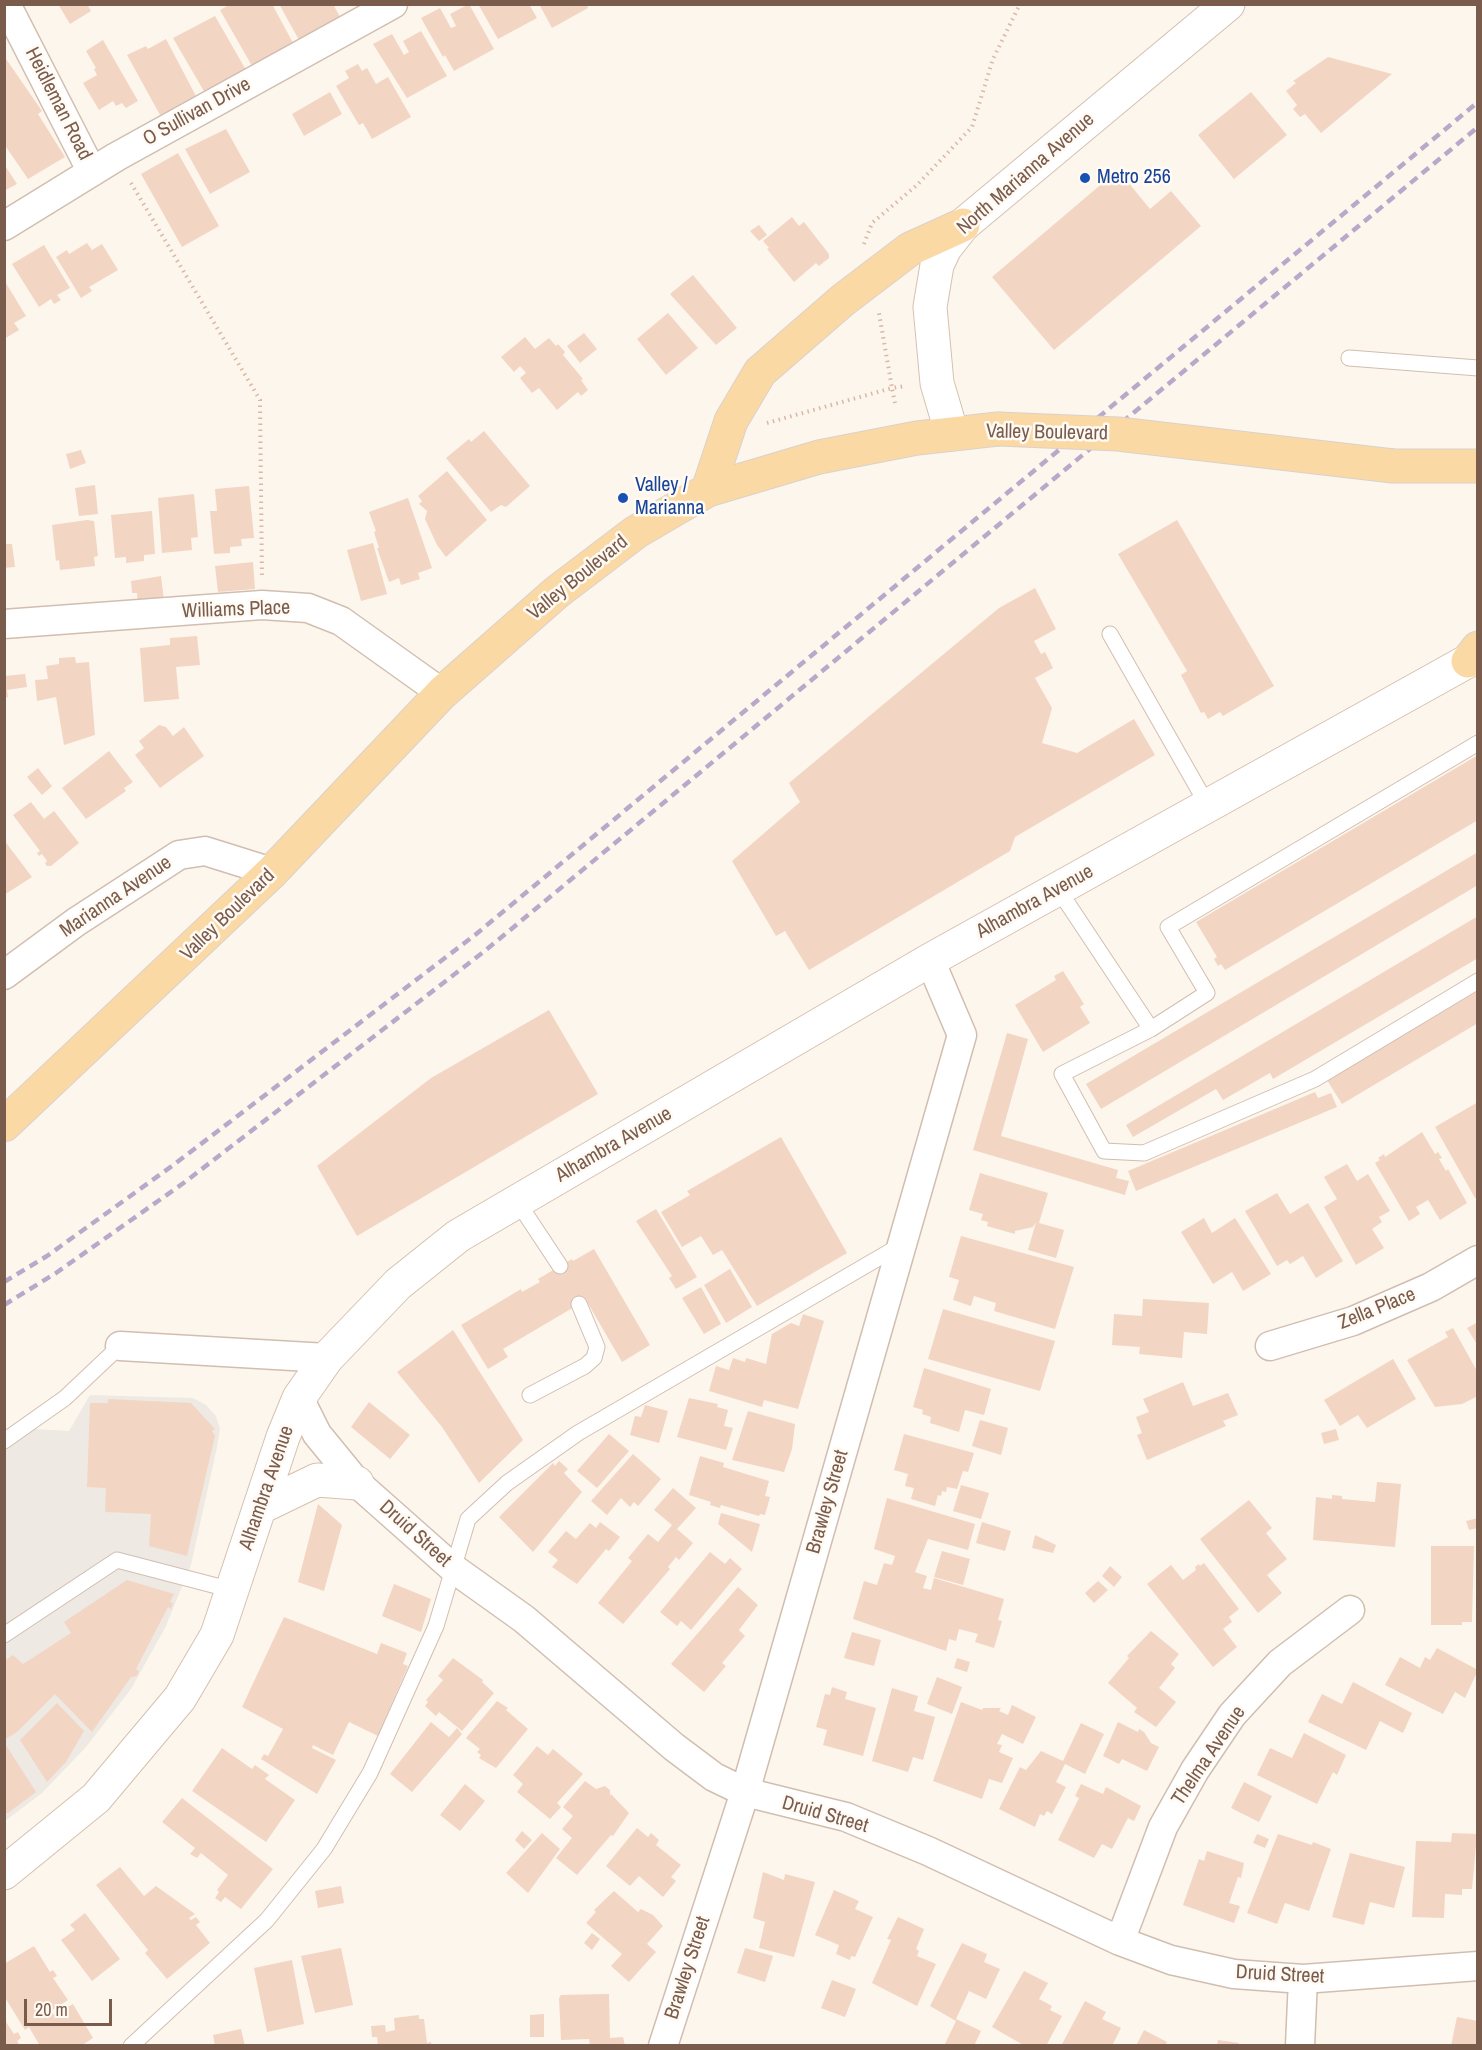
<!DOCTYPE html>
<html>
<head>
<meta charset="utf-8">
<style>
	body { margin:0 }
	#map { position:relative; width:1482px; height:2050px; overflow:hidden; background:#fdf6ec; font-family:"Archivo Narrow",sans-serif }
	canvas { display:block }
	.frame { position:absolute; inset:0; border:6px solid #7a5c4d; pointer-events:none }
	.scale { position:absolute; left:24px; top:1999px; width:88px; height:27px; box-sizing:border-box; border:3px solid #7a5c4d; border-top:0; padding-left:8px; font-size:18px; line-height:21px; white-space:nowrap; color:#7a5c4d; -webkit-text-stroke:4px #fffaf3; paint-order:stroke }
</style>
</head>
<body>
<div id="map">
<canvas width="1482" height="2050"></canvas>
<div class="frame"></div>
<div class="scale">20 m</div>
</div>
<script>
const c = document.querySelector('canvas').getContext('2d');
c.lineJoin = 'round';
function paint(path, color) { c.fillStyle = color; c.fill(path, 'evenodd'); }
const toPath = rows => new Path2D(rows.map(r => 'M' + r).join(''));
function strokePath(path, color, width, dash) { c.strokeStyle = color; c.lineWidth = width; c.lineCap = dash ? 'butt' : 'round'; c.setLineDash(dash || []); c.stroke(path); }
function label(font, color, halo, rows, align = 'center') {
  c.font = font + ' "Archivo Narrow",sans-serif'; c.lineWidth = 5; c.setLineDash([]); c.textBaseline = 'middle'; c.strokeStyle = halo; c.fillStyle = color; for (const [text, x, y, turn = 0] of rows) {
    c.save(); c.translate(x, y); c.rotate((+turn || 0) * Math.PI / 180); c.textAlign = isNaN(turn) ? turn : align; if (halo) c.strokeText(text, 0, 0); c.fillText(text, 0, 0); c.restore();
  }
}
paint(toPath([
	[90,1395,193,1398,206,1405,216,1416,220,1429,217,1447,191,1565,165,1628,131,1689,86,1747,42,1793,5,1821,5,1437,18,1428,69,1431]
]), '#efe9e4');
paint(toPath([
	[58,4,87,4,91,11,70,24],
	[231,4,272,4,293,43,252,66,220,10],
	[279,4,333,4,340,17,299,40],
	[469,4,494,49,454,71,445,55,443,57,421,18,440,8,451,28,456,26,450,14],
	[478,4,529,4,537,18,498,39],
	[539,4,587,4,588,8,552,28],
	[215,16,246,70,205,93,173,38],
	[421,31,447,76,407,98,373,44,392,34,404,55,409,52,403,41],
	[166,39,197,98,160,115,127,55,146,46,148,49],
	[103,40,138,101,126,108,122,103,116,106,113,101,99,110,83,83,97,75,94,69,96,68,86,51],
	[4,56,42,111,38,114,65,157,28,179,4,144],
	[1328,57,1392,74,1321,133,1305,114,1300,117,1293,109,1297,105,1286,91,1296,83,1293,81],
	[358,64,362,71,367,68,376,84,388,77,411,117,372,139,363,123,359,125,336,86,349,78,345,71],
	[330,92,342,114,304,136,292,114],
	[1251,92,1287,135,1234,179,1198,135],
	[226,129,250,172,210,194,185,149],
	[178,153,219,226,182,247,141,174],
	[4,164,17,184,4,191],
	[1118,170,1150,209,1171,191,1201,226,1054,350,992,277],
	[792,217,799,226,804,222,829,254,829,258,819,266,816,263,794,282,767,249,769,248,763,241],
	[759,225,767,235,759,241,750,231],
	[87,243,92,250,102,244,118,270,89,287,92,291,81,298,56,257,67,250,69,254],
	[44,245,70,288,57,295,61,300,54,304,51,299,39,307,12,264],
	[693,275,737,328,716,345,670,294],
	[4,280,26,316,14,323,19,330,4,339],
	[668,313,698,348,666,375,637,339],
	[584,333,597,349,580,363,567,346],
	[525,337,535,349,549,338,556,346,558,344,565,352,563,355,583,379,581,380,588,390,581,396,578,392,557,410,539,388,532,393,520,378,526,373,520,366,514,372,501,357],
	[484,431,530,486,506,507,501,505,491,512,446,458,469,439,471,442],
	[81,450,86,463,70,469,66,454],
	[447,471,487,520,446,557,437,545,425,519,427,511,419,504,422,501,418,496],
	[95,485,98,514,79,516,75,488],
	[249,486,254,538,241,539,242,546,230,547,230,553,214,554,210,511,217,511,215,489],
	[194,494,198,537,191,538,192,550,162,553,158,498],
	[408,498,432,568,418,573,420,579,401,585,399,578,389,582,377,548,379,548,374,532,376,531,369,512],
	[152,511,155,554,144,555,144,561,126,563,126,557,115,558,111,515],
	[87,520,94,521,98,556,94,557,95,566,60,570,59,560,56,561,52,525],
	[1177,520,1274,686,1223,716,1220,712,1208,719,1204,712,1201,713,1181,675,1187,671,1118,554],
	[373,543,387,594,361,601,347,550],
	[4,544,12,544,15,567,4,568],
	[253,562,255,589,218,592,215,566],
	[161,576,164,601,138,604,137,593,132,593,131,581],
	[1035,588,1056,629,1034,641,1041,654,1045,652,1053,668,1035,678,1052,708,1042,743,1077,753,1134,719,1155,755,1015,837,1010,851,809,970,785,931,776,936,732,861,800,802,789,783,999,608],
	[197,636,200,665,176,667,179,699,144,702,140,648,170,645,170,638],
	[75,657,76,663,89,662,95,735,64,745,56,697,37,701,35,680,48,679,46,666,59,664,59,658],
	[25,674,27,687,7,690,8,697,4,698,4,676],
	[159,725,166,727,173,736,184,727,204,756,160,788,135,755,144,748,139,741],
	[109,751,133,782,124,788,126,791,86,819,62,788],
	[1478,755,1478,820,1225,970,1221,964,1218,966,1214,959,1217,957,1196,922],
	[38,768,52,786,42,795,27,777],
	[31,802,44,819,54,811,79,843,51,866,47,866,45,863,47,861,42,854,39,856,37,853,40,851,13,815],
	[4,840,32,877,4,895],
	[1478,852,1478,885,1101,1109,1086,1084],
	[1478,916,1478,958,1273,1079,1270,1073,1223,1100,1216,1089,1133,1137,1126,1125],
	[1063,971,1084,1004,1080,1007,1090,1023,1043,1052,1015,1005,1056,980,1054,976],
	[1478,991,1478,1023,1342,1104,1327,1080],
	[549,1010,598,1094,357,1236,317,1166,431,1078],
	[1007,1033,1028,1039,1001,1136,1118,1170,1116,1178,1129,1181,1125,1195,973,1150],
	[1315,1092,1318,1098,1331,1093,1337,1107,1136,1191,1128,1171],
	[1478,1102,1478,1197,1475,1198,1435,1127],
	[1422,1132,1435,1154,1438,1152,1442,1158,1439,1159,1446,1171,1448,1169,1467,1203,1440,1220,1428,1200,1416,1207,1420,1214,1409,1221,1375,1163,1380,1160,1378,1158,1384,1154,1385,1157],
	[781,1137,847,1253,757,1306,722,1250,713,1255,701,1236,682,1247,661,1212,690,1195,687,1191],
	[1347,1164,1357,1181,1368,1174,1390,1211,1379,1217,1382,1222,1372,1229,1384,1248,1356,1265,1324,1207,1337,1199,1324,1177],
	[980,1173,1048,1193,1039,1223,1064,1230,1056,1258,1028,1250,1036,1222,1033,1227,1015,1231,1015,1234,987,1226,988,1222,981,1220,983,1214,969,1210],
	[1277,1193,1290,1214,1308,1203,1343,1261,1316,1278,1303,1256,1290,1264,1287,1260,1277,1266,1245,1211],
	[656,1209,697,1277,676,1289,669,1278,672,1276,636,1221],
	[1204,1218,1212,1233,1235,1218,1271,1274,1243,1291,1232,1272,1213,1284,1181,1232],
	[961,1236,1074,1267,1055,1329,994,1311,996,1303,974,1296,971,1306,953,1300,959,1280,949,1277],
	[594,1249,650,1345,622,1362,586,1300,503,1349,508,1357,488,1369,461,1325,521,1289,522,1292,540,1282,538,1279,572,1259,573,1261],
	[730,1269,752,1307,726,1323,704,1285],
	[701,1287,721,1324,704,1334,682,1298],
	[1143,1299,1209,1303,1207,1334,1184,1332,1182,1358,1139,1354,1140,1347,1112,1345,1114,1314,1142,1316],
	[943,1309,1055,1341,1040,1391,928,1359],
	[803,1314,824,1321,798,1409,764,1400,762,1407,709,1391,716,1366,729,1370,733,1358,745,1362,746,1358,766,1364,772,1334,791,1323,799,1326],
	[1478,1322,1478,1346,1467,1328],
	[1453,1328,1477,1371,1478,1396,1462,1404,1435,1407,1407,1360,1448,1337,1445,1332],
	[453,1330,523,1440,479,1483,442,1427,397,1372],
	[1393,1359,1416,1399,1367,1428,1358,1415,1340,1426,1324,1400],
	[924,1368,991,1389,984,1415,965,1410,959,1432,930,1423,931,1417,922,1414,923,1410,913,1407],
	[1183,1382,1193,1406,1228,1393,1238,1415,1223,1421,1226,1426,1147,1460,1137,1435,1142,1433,1136,1417,1149,1412,1143,1399],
	[689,1398,718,1404,717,1407,728,1410,724,1426,733,1428,726,1450,677,1437],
	[108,1399,191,1403,215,1429,212,1431,215,1436,187,1556,149,1546,151,1514,105,1512,106,1488,87,1487,90,1403,108,1403],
	[369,1402,410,1435,390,1459,351,1427],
	[645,1405,668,1411,659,1443,630,1435,635,1416,641,1417],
	[748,1411,795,1424,792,1449,784,1472,732,1460],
	[980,1420,1008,1428,1001,1455,972,1446],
	[1336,1429,1339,1440,1324,1444,1321,1433],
	[609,1434,629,1451,597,1488,577,1471],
	[904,1434,974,1453,968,1472,963,1471,957,1489,947,1487,946,1492,942,1491,941,1496,938,1495,935,1506,911,1499,914,1488,905,1486,908,1474,894,1470],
	[633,1454,661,1479,638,1506,634,1502,630,1507,621,1498,607,1515,591,1501],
	[700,1456,724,1463,723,1467,769,1481,765,1496,770,1497,765,1515,760,1514,759,1516,721,1505,720,1508,710,1505,711,1502,689,1495],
	[559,1461,568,1469,564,1473,582,1492,533,1552,499,1517,553,1463,555,1466],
	[1377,1482,1401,1484,1395,1547,1313,1540,1316,1497,1332,1499,1332,1495,1342,1496,1342,1499,1375,1502],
	[961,1485,989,1493,981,1519,953,1511],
	[673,1488,696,1508,677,1529,693,1543,679,1560,676,1557,668,1567,670,1569,623,1624,598,1603,632,1561,628,1558,648,1534,658,1542,672,1525,654,1510],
	[887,1498,975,1524,968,1550,928,1539,915,1572,927,1576,923,1588,931,1590,934,1578,1004,1599,998,1620,1002,1621,994,1648,975,1642,978,1634,959,1629,956,1641,949,1639,946,1651,853,1619,864,1581,877,1585,884,1563,892,1565,895,1556,874,1549],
	[1249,1500,1272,1528,1266,1533,1287,1559,1267,1575,1282,1593,1258,1613,1200,1539],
	[318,1504,342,1525,324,1591,298,1582],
	[721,1513,760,1524,752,1552,718,1524],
	[1478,1518,1478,1528,1469,1530,1466,1521],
	[600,1522,620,1537,609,1551,606,1549,577,1584,552,1567,558,1560,548,1552,566,1531,576,1539,590,1523,596,1528],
	[982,1522,1011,1531,1005,1551,976,1543],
	[1035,1535,1056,1545,1053,1553,1032,1548],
	[1431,1546,1474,1546,1472,1622,1462,1622,1462,1625,1431,1625],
	[942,1551,970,1559,963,1585,934,1577],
	[710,1552,725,1564,730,1558,742,1569,691,1630,681,1621,677,1626,660,1612],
	[1204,1563,1239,1609,1229,1617,1232,1622,1223,1629,1237,1647,1213,1667,1147,1584,1171,1565,1183,1580,1196,1570,1195,1567,1199,1564,1200,1566],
	[1110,1566,1122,1577,1114,1587,1102,1576],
	[127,1580,174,1594,170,1602,173,1603,171,1609,168,1607,136,1669,139,1671,137,1676,131,1677,92,1732,55,1694,17,1732,4,1740,4,1661,13,1655,23,1664,71,1633,64,1622],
	[1098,1581,1108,1590,1094,1603,1085,1593],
	[394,1584,431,1599,421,1632,382,1616],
	[738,1587,758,1605,739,1630,745,1636,722,1663,726,1666,704,1692,671,1664],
	[284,1617,377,1654,381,1643,407,1653,403,1664,408,1666,378,1736,349,1722,333,1755,313,1745,312,1748,336,1760,317,1794,261,1759,264,1754,268,1756,283,1729,242,1707],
	[1151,1631,1179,1654,1171,1664,1175,1668,1159,1688,1176,1702,1156,1727,1134,1712,1137,1708,1108,1683,1129,1658,1127,1656],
	[852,1632,881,1640,874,1666,844,1658],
	[1437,1648,1478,1670,1465,1698,1455,1692,1443,1714,1385,1685,1400,1657,1420,1668,1425,1657,1430,1660],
	[453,1658,483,1680,482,1682,494,1693,462,1731,439,1712,436,1716,425,1706,428,1702,426,1700,443,1680,438,1676],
	[957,1658,970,1662,967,1672,954,1668],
	[937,1677,962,1687,952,1714,927,1704],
	[1353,1682,1412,1713,1403,1733,1380,1721,1366,1750,1308,1722,1322,1694,1342,1704],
	[832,1687,847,1692,845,1699,876,1708,863,1756,823,1745,827,1730,816,1727,825,1694,830,1695],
	[892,1688,918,1696,914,1711,935,1717,923,1760,913,1757,908,1772,872,1761],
	[497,1701,508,1708,506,1710,528,1729,496,1768,479,1758,481,1755,477,1752,480,1749,466,1738],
	[961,1702,982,1710,983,1708,1001,1708,999,1711,1008,1715,1012,1705,1036,1717,1023,1744,1002,1734,997,1744,1002,1745,999,1752,1013,1758,1002,1783,989,1779,982,1799,933,1781],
	[57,1703,84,1731,66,1762,47,1782,20,1740],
	[431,1722,449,1737,457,1728,462,1734,412,1792,390,1774],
	[1118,1722,1138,1732,1139,1729,1144,1732,1151,1743,1159,1747,1147,1771,1122,1759,1119,1764,1103,1756],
	[1081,1723,1104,1734,1085,1774,1065,1764,1056,1782,1066,1787,1052,1814,1047,1811,1044,1816,1040,1814,1035,1827,999,1809,1020,1767,1026,1770,1041,1751,1063,1761],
	[1304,1733,1346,1755,1337,1775,1333,1772,1317,1804,1257,1775,1270,1748,1292,1758],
	[4,1742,36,1792,8,1813,4,1813],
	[537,1746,548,1755,553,1749,583,1774,557,1803,561,1807,550,1819,517,1792,523,1784,513,1775],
	[222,1748,252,1769,255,1765,269,1775,265,1779,295,1800,266,1842,192,1791],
	[585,1781,596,1789,605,1786,610,1790,610,1796,611,1794,629,1813,613,1836,611,1835,577,1875,556,1858,572,1838,562,1829,573,1816,563,1807],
	[1244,1782,1272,1796,1259,1822,1231,1808],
	[465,1784,485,1801,460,1831,440,1815],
	[1081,1784,1103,1794,1106,1787,1141,1806,1134,1821,1128,1818,1112,1849,1102,1844,1094,1858,1058,1840,1079,1798,1075,1796],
	[182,1798,273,1869,241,1909,225,1897,221,1902,215,1898,219,1892,217,1890,228,1875,201,1853,197,1858,190,1854,195,1848,162,1822],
	[637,1828,648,1837,651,1833,659,1840,656,1845,681,1865,671,1877,676,1881,663,1897,639,1876,630,1886,606,1866],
	[522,1831,532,1840,524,1849,515,1840],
	[542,1833,560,1849,528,1893,506,1873],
	[1452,1833,1477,1834,1472,1889,1462,1889,1462,1895,1445,1894,1444,1918,1412,1917,1416,1841,1451,1842],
	[1257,1834,1269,1839,1265,1848,1253,1843],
	[1278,1834,1312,1845,1313,1842,1331,1849,1309,1911,1285,1903,1277,1924,1247,1913],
	[1207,1851,1244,1863,1241,1878,1238,1877,1229,1903,1240,1906,1234,1923,1183,1905,1199,1859,1204,1861],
	[1350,1853,1405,1867,1394,1908,1370,1902,1364,1925,1332,1917],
	[120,1867,144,1896,156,1886,195,1914,189,1918,191,1920,196,1917,200,1922,196,1925,210,1943,167,1979,145,1953,148,1950,96,1885],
	[763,1872,784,1880,785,1874,815,1882,794,1957,759,1948,765,1922,753,1918],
	[341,1886,344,1903,318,1908,315,1891],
	[834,1890,859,1901,855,1909,873,1917,855,1957,851,1956,850,1960,836,1954,839,1945,815,1935],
	[614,1891,638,1912,641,1909,653,1915,663,1926,647,1944,656,1952,629,1982,611,1966,622,1954,586,1923,596,1912,594,1910],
	[85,1913,120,1959,92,1981,61,1940,75,1930,70,1925],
	[898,1917,924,1929,916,1949,919,1951,917,1956,936,1964,917,2006,872,1983,891,1940,887,1939],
	[592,1933,600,1939,592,1950,584,1943],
	[962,1943,987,1954,984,1962,1000,1969,986,1999,969,1991,956,2019,981,2031,974,2046,944,2046,956,2021,930,2006],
	[34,1946,50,1972,53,1970,57,1976,53,1978,68,2000,51,2011,54,2015,73,2004,93,2038,81,2046,40,2046,29,2027,25,2030,4,1996,4,1964],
	[341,1948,353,2005,315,2013,301,1956],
	[745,1948,773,1956,765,1982,737,1973],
	[292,1960,304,2024,267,2032,254,1968],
	[1024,1971,1048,1983,1039,1999,1052,2006,1050,2010,1062,2016,1046,2046,1025,2046,992,2027],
	[832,1980,856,1989,845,2017,821,2008],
	[609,1994,610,2038,623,2037,625,2046,590,2046,589,2039,561,2040,559,1998,561,1995],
	[1085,2001,1106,2012,1102,2019,1121,2028,1112,2046,1061,2046],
	[544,2014,544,2037,530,2037,530,2015],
	[419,2015,419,2019,424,2019,427,2043,431,2042,432,2046,378,2046,377,2037,372,2037,371,2026,385,2025,386,2032,395,2030,394,2018],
	[1457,2017,1478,2021,1478,2046,1451,2046],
	[4,2019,14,2034,18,2032,21,2038,17,2041,20,2046,4,2046],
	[241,2029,245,2046,215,2046,213,2035],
	[1144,2030,1167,2042,1165,2046,1136,2046],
	[1218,2040,1239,2043,1238,2046,1217,2046]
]), '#f3d5c3');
const lane = toPath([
	[1349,358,1478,368],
	[1110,634,1208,806],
	[1058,889,1151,1029,1207,993,1168,927,1478,743],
	[1151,1029,1062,1074,1104,1151,1144,1153,1315,1079,1478,981],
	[517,1201,560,1266],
	[530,1395,585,1366,594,1358,597,1347,579,1304],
	[4,1441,65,1398,120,1346],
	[4,1635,117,1560,232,1590],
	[131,2046,267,1920,324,1849,370,1773,436,1626,468,1519,507,1483,578,1433,901,1245]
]);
const street = toPath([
	[6,4,92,172],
	[4,226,116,157,393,4],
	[4,624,262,605,308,608,341,621,442,693],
	[4,975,76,922,179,855,205,851,272,872],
	[120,1346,327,1358],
	[1270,1346,1353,1321,1431,1287,1478,1260],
	[299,1398,317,1434,357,1483,454,1569,524,1619,674,1747,714,1777,745,1792,846,1817,928,1851,1120,1941,1171,1960,1234,1974,1303,1979,1478,1966],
	[1120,1941,1163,1827,1195,1770,1232,1715,1280,1663,1350,1610],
	[663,2046,745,1792,962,1035,930,960],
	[1300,2046,1303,1979]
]);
const secondary = toPath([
	[952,434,937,383,930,307,937,265,945,248,963,225,1228,4],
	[261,1507,317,1480,357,1483],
	[4,1873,96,1798,180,1698,217,1635,283,1437,299,1398,327,1358,398,1284,458,1236,930,960,1468,661]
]);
const primary = toPath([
	[1393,466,1478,466],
	[708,490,731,421,760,372,843,300,910,249,963,225],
	[1468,661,1478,648],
	[4,1125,272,872,442,693,557,592,636,532,708,490,819,457,917,438,998,429]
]);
strokePath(lane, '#d1beb0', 17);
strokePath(street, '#d1beb0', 31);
strokePath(secondary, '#d6c0b0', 35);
strokePath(primary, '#dad1cd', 35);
strokePath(toPath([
	[131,183,260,400,262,578],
	[864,244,872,223,917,185,972,127,993,59,1020,4],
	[895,403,892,388,905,386],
	[767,423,892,388,879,313]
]), '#d9b8a5', 4, [1.5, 4.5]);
strokePath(lane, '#fff', 15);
strokePath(street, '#fff', 28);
strokePath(secondary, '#fff', 33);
strokePath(primary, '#fbd9a5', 33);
strokePath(toPath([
	[4,1282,47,1256,172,1166,475,935,1478,102],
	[4,1305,56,1273,185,1182,486,950,1478,127]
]), '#b9a8c9', 4.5, [9, 6]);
const primaryBridge = toPath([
	[998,429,1118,434,1393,466]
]);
strokePath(primaryBridge, '#dad1cd', 35, []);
strokePath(primaryBridge, '#fbd9a5', 33);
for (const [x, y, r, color] of [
	[1085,178,6,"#1a4fb4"],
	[623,498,6,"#1a4fb4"]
]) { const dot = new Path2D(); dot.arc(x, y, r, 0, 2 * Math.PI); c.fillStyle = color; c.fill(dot); strokePath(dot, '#fffaf3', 2); }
label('20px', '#7a5c4d', '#fffaf3', [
	["Heidleman Road",58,104,63],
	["O Sullivan Drive",197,112,-29],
	["North Marianna Avenue",1026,174,-41],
	["Valley Boulevard",1047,433,1],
	["Valley Boulevard",578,578,-39],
	["Williams Place",236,610,-2],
	["Marianna Avenue",116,897,-34],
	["Alhambra Avenue",1035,902,-29],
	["Valley Boulevard",228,915,-44],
	["Alhambra Avenue",614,1145,-30],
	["Zella Place",1377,1309,-22],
	["Alhambra Avenue",267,1488,-71],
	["Brawley Street",828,1502,-74],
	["Druid Street",415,1534,42],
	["Thelma Avenue",1209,1756,-56],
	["Druid Street",825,1815,16],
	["Brawley Street",688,1968,-72],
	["Druid Street",1280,1975,3]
]);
label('20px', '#164399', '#fffaf3', [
	["Metro 256",1097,178],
	["Valley /",635,486],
	["Marianna",635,509]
], 'left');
</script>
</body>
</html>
